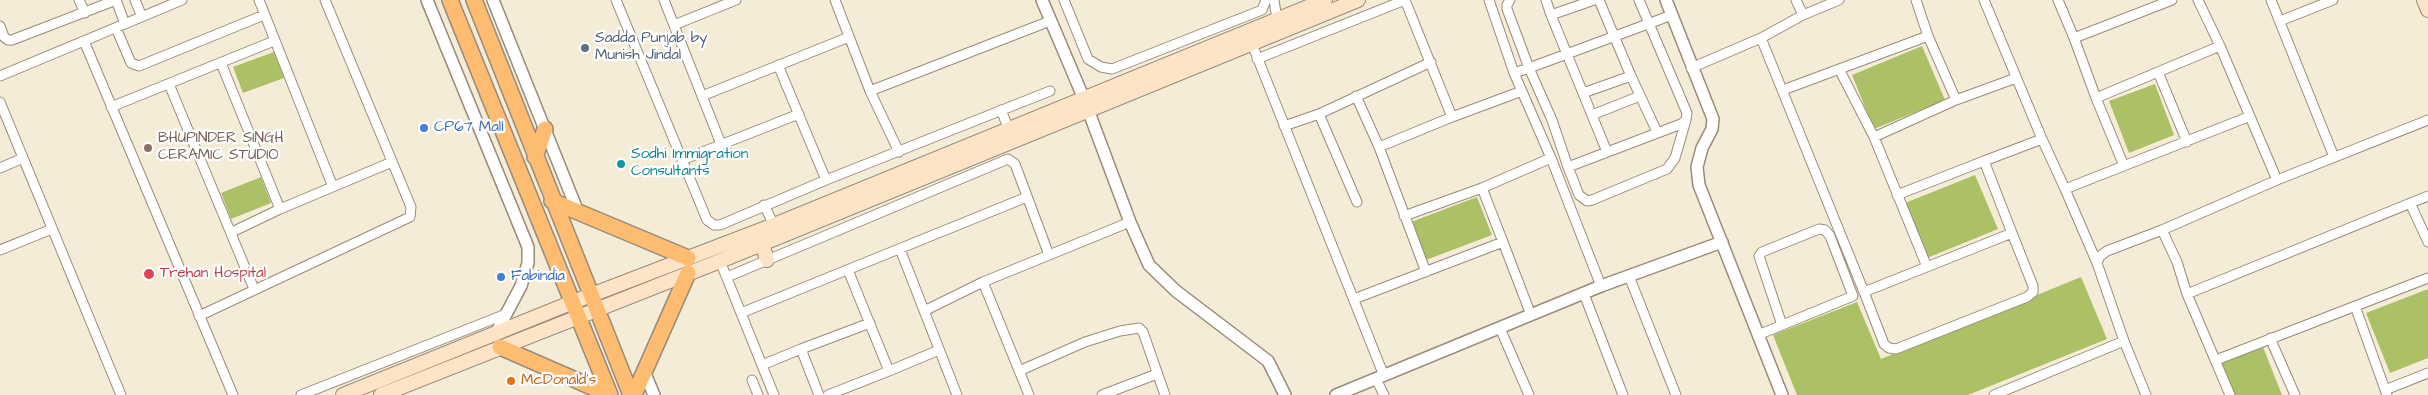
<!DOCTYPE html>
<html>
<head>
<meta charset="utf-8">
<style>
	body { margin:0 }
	canvas { display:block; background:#f4ecd7 }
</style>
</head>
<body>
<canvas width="2428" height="395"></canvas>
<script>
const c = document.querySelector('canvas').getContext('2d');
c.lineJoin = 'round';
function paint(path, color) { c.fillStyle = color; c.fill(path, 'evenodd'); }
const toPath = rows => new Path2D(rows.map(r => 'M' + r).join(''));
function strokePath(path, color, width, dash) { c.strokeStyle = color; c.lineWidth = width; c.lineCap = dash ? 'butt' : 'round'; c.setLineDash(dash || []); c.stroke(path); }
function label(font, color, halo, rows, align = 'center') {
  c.font = font + ' "Architects Daughter",sans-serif'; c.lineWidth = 4.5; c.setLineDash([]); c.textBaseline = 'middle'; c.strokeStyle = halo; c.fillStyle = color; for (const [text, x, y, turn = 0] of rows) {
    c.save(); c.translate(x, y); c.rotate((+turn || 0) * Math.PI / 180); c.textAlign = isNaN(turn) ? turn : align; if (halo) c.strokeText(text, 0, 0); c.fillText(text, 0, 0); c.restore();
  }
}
paint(toPath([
	[1922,46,1945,100,1874,129,1852,75],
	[274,52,284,78,243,93,233,67],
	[2155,84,2174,135,2129,153,2109,101],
	[1975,175,1998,229,1927,258,1905,203],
	[261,177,271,203,231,219,221,193],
	[1477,197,1492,235,1426,260,1411,222],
	[2081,277,2107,339,1968,395,1797,395,1773,335,1857,302,1881,359],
	[2428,289,2428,358,2390,373,2366,313],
	[2263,347,2282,395,2235,395,2222,363]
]), '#acc165');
const minor = toPath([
	[79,0,85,13],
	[116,0,125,24],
	[135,0,142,17],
	[259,0,333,187],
	[616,0,707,220,714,225,720,225,826,180,1050,91],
	[664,0,721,144],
	[835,0,870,91],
	[1064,0,1088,59,1101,67,1112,69,1262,10,1266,0],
	[1274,0,1277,19],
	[1405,0,1452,117,1522,91],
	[1489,0,1514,73,1551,158,1601,286],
	[1510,0,1507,5,1507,9,1529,68,1672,15],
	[1546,0,1551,15,1594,0],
	[1599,0,1631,76,1657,132],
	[1796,0,1803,15],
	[1916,0,1928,36],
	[1984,0,2042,139,2065,189],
	[2058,0,2074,38],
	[2172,0,2074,38,2096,98,2220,46,2198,0],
	[2271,0,2334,157],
	[1551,15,1607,152],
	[2280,21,2333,0],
	[674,25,736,0],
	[0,26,4,37,8,40,12,40,116,0],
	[116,28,131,63,139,66,264,15],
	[1761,38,1803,15,1839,0],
	[84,41,233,395],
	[1252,44,1384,376],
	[2220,46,2277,180],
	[1257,59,1405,0],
	[221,63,280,209],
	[778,65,826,180],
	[1691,68,1761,38,1864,292,2012,233,1984,161,2042,139],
	[1839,69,1874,137,1956,100],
	[2158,72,2187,142],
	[1514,73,1529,68,1552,120,1568,167,1681,124,1686,120,1687,113,1639,0],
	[0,76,182,0],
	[169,84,254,289],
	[1783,90,1928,36,1956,100,2016,78],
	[1583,93,1631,76],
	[702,96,849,37],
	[1356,96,1379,147,1426,272],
	[2096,98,2124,166],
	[0,102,121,395],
	[111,107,274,41],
	[1001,110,1009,130],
	[1319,114,1357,202],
	[1592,115,1640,96],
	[1284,126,1319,114,1431,62],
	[1874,137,1927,267],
	[1379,147,1452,117],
	[899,152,870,91,1050,21],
	[682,160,799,114],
	[1568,167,1579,195,1587,201,1592,200,1667,169,1675,158,1686,120],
	[0,168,23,158],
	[1897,195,1984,161],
	[2410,203,2428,242],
	[764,205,774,225],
	[1404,216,1482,188],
	[2162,230,2177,262,2187,294,2230,395],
	[232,232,280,209,392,162],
	[1503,242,1482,188,1551,158],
	[900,249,957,395],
	[0,250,52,229],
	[720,261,774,395],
	[2097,263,2065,189,2248,117],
	[848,270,889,371,939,350],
	[1629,276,1676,395],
	[727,277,1008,159,1015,164,1049,255],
	[1864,292,1884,344,1889,348,1896,349,2027,297,2033,292,2033,286,2012,233],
	[1584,294,1623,395],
	[2187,294,2428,196],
	[1354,299,1503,242,1531,315],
	[2355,306,2387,395],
	[924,311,983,282],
	[741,313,1027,197],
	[199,316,410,217,411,207,325,0],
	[1500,328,1529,395],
	[1758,335,1853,296,1830,236,1825,230,1819,229,1762,252,1759,256,1782,325],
	[2270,338,2295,395],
	[2216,360,2428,278],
	[762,365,801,349],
	[1019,371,1085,342,1120,331,1139,328,1143,332,1165,395],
	[1376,379,1384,395],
	[752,380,758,395],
	[2385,390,2428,373],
	[301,395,506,314],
	[819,395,801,349,870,323],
	[828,395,889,371],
	[1029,395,983,282,1130,222],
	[1102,395,1157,374],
	[1994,395,2124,341],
	[2146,395,2124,341,2097,263,2100,256,2107,251,2162,230,2277,180,2428,120]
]);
const tertiary = toPath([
	[427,0,528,247,528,263,521,286,495,335],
	[493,0,578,212],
	[1042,0,1084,99,1130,222,1149,265,1176,291,1268,361,1285,395],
	[1666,0,1713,119,1712,129,1702,148,1697,167,1699,185,1782,395],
	[644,371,654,395],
	[1336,395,1601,286,1722,242]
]);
const secondary = toPath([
	[2424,0,2428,10],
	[762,244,767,260],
	[343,395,573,302,774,225,1325,0],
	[381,395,720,261,1358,0]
]);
const primary = toPath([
	[450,0,610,395],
	[474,0,631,395],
	[535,157,545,129],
	[552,201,688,258],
	[500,347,610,395],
	[634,395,688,273]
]);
strokePath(minor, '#988b7a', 11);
strokePath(tertiary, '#988b7a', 14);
strokePath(secondary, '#988b7a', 16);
strokePath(primary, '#988b7a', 18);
strokePath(minor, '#fff', 9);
strokePath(tertiary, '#fff', 11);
strokePath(secondary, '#fee4c6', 14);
strokePath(primary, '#fdbc70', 15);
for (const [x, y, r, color] of [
	[585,48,5,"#5c6f8a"],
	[424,128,5,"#3f7fe0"],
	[148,148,5,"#8d6e63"],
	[621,164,5,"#0f9aa8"],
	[149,274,6,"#e0444e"],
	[501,277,5,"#3f7fe0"],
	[511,381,5,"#e8710a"]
]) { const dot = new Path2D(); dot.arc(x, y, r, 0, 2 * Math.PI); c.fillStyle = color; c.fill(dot); strokePath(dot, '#fff', 2); }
label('15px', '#4e5e75', '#fff', [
	["Sadda Punjab by",595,39],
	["Munish Jindal",595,56]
], 'left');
label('15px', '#366cbe', '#fff', [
	["CP67 Mall",434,128],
	["Fabindia",511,277]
], 'left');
label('15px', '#785e54', '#fff', [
	["BHUPINDER SINGH",158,139],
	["CERAMIC STUDIO",158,156]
], 'left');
label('15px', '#0d838f', '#fff', [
	["Sodhi Immigration",631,155],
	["Consultants",631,172]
], 'left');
label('15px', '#be3a42', '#fff', [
	["Trehan Hospital",160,274]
], 'left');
label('15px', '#c56008', '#fff', [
	["McDonald's",521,381]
], 'left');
</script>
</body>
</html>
